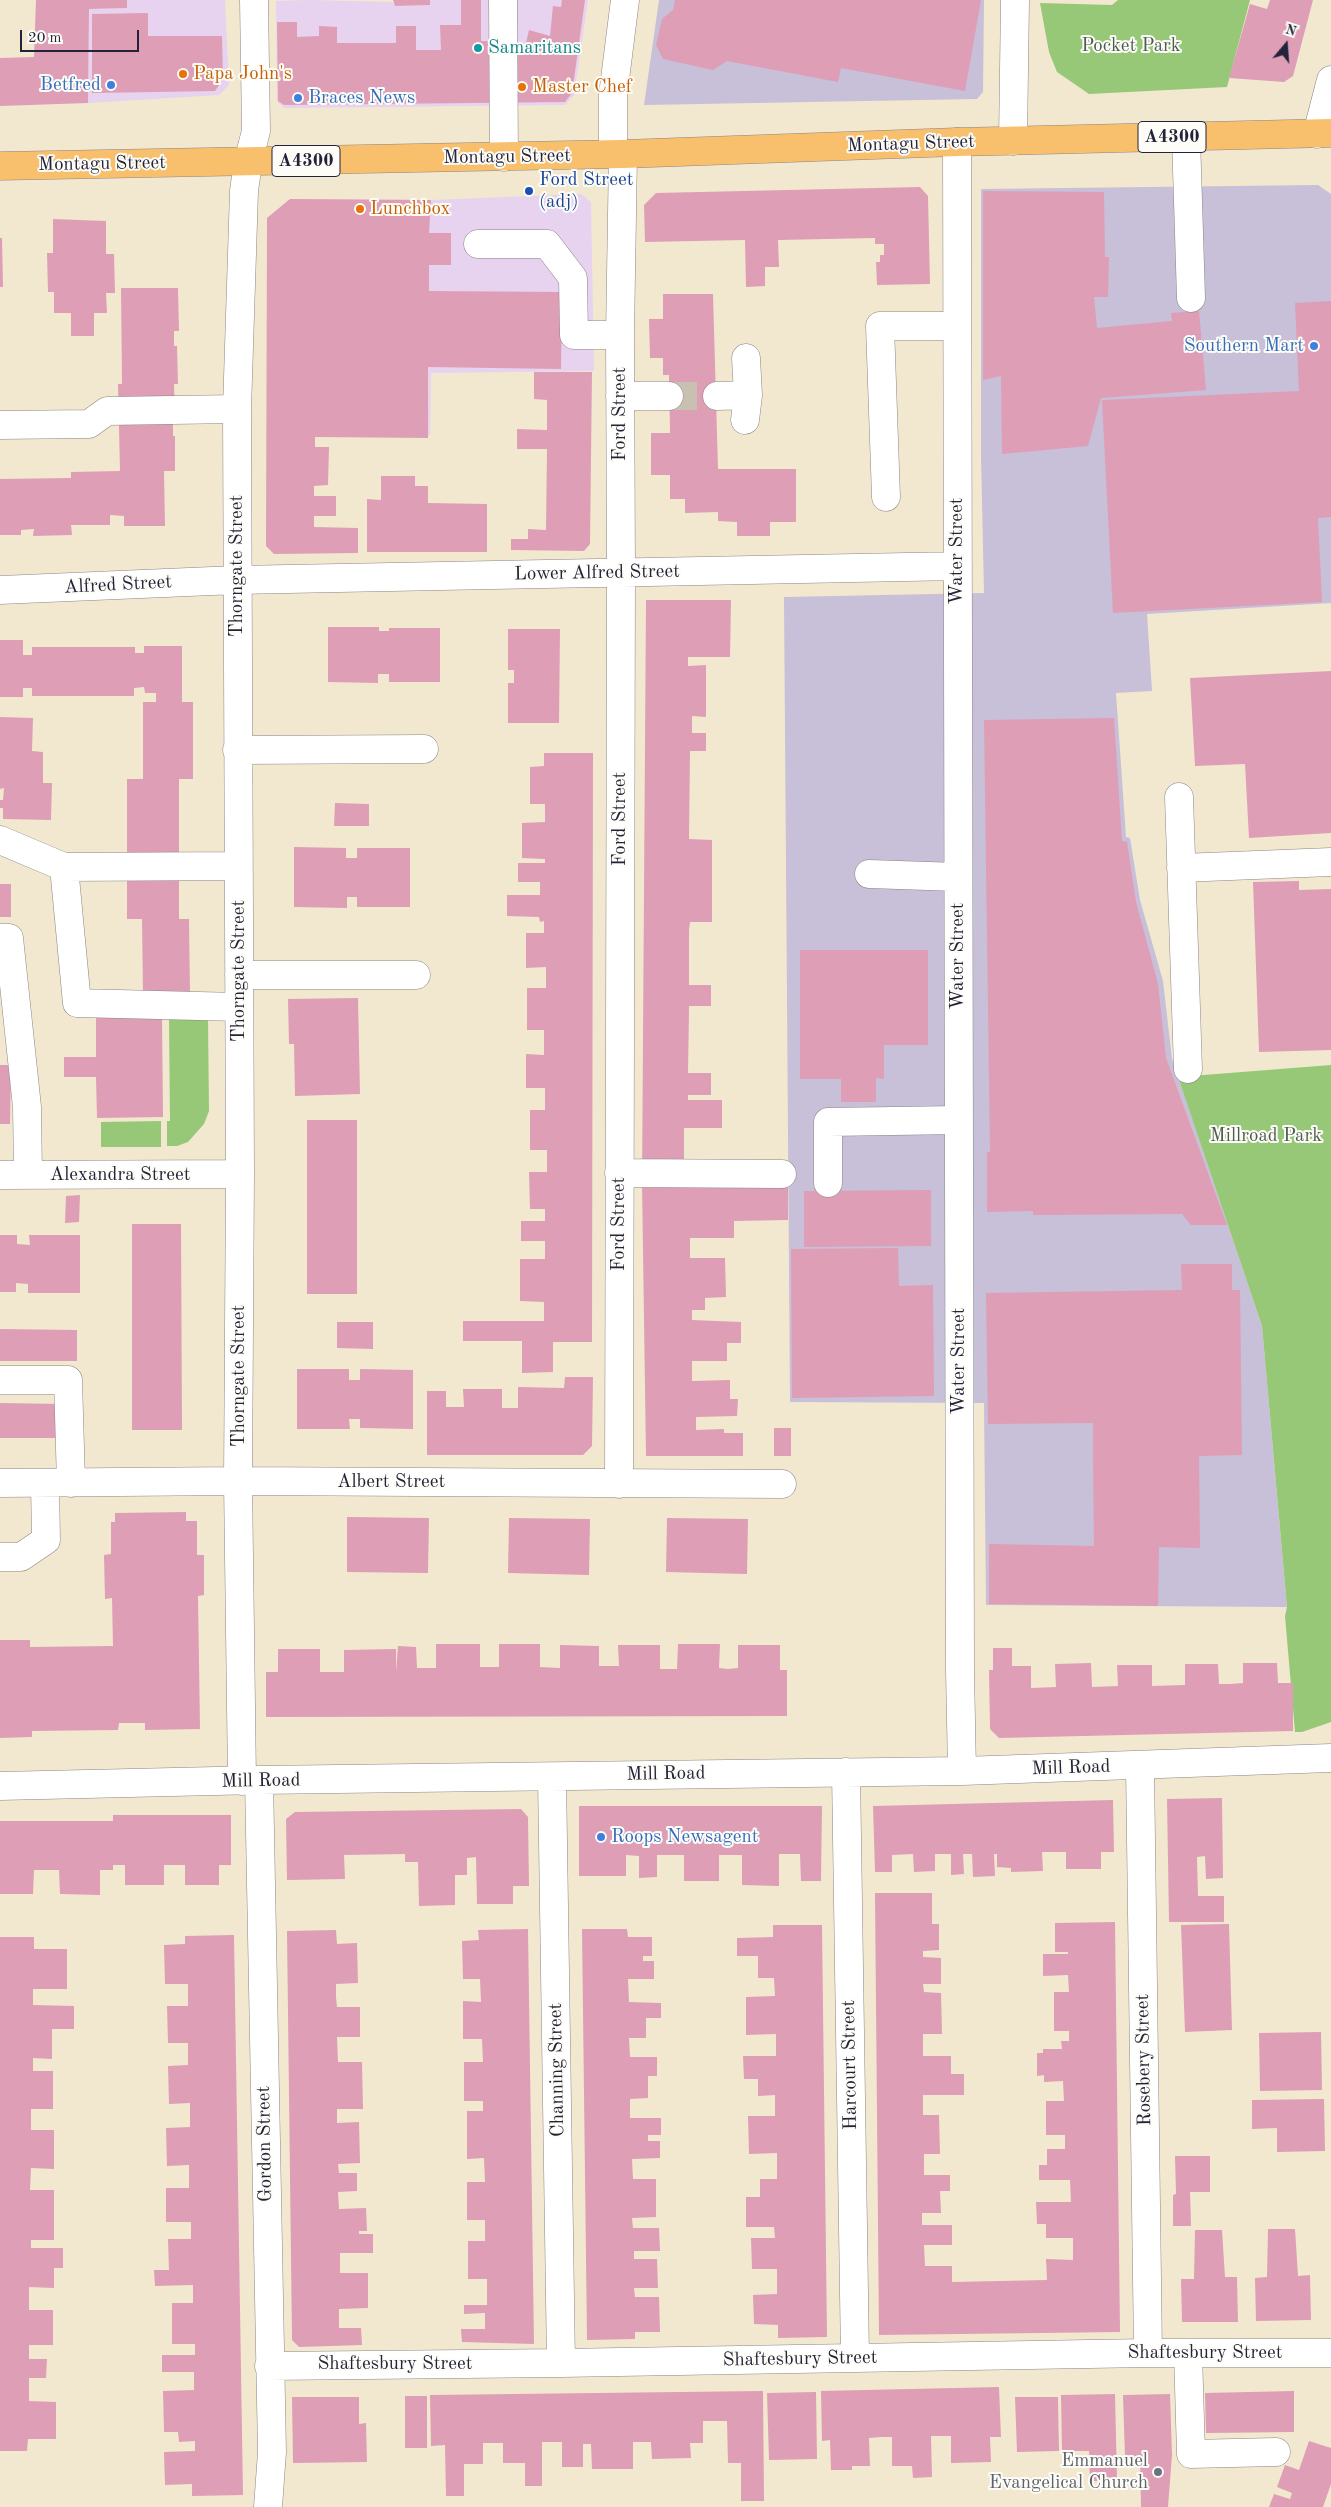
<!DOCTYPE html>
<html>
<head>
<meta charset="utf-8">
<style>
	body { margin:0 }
	#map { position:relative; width:1331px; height:2507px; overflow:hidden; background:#f2e8cf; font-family:"Old Standard TT",serif }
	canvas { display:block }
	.north { position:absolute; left:1261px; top:20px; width:50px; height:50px; -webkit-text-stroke:4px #fdfcf7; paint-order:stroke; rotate:18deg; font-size:14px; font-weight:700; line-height:20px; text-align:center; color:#22223b }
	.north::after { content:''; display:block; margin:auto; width:18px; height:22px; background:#22223b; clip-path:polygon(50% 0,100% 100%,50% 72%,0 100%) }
	.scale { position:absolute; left:20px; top:30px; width:119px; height:22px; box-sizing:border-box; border:2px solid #22223b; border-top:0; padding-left:6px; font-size:15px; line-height:18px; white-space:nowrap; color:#22223b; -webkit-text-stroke:4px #fdfcf7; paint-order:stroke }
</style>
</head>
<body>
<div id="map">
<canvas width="1331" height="2507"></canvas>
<div class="north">N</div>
<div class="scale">20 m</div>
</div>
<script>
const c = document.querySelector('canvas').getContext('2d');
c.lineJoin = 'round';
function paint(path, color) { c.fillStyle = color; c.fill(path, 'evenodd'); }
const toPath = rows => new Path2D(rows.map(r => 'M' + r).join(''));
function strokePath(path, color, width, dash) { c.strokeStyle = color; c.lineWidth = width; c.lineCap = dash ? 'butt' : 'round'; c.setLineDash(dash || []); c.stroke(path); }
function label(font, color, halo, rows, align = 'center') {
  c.font = font + ' "Old Standard TT",serif'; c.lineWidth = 4; c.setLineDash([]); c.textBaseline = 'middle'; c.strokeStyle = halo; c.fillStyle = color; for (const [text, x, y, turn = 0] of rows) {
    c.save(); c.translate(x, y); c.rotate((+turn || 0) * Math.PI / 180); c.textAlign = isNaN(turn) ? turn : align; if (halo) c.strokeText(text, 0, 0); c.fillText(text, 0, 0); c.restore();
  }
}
paint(toPath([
	[127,0,225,0,229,85,219,95,88,103,89,9,127,8],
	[307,0,393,2,395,6,429,5,430,0,588,0,574,95,565,105,284,108,277,101,276,1],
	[581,194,591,202,594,371,431,373,430,435,267,437,267,218,290,199,431,200]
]), '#e7d2ef');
paint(toPath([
	[659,0,984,0,983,92,977,99,644,105],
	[1318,185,1331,194,1331,603,1147,614,1152,691,1116,693,1126,837,1130,838,1140,900,1163,981,1172,1059,1262,1326,1287,1607,986,1605,984,1403,790,1402,784,597,984,593,981,455,981,189]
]), '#c8bfd8');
paint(toPath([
	[1118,0,1250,0,1227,87,1089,94,1057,72,1049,52,1040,3,1112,5],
	[208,1018,209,1111,204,1124,188,1142,177,1146,167,1146,167,1121,170,1121,169,1019],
	[1331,1065,1331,1722,1302,1732,1295,1732,1285,1616,1287,1607,1262,1326,1178,1077],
	[161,1121,161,1147,101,1147,101,1122]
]), '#97c878');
paint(toPath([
	[36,0,127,0,127,8,89,9,88,103,0,106,0,58,34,57],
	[393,0,430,0,430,5,395,6],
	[461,0,481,0,481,41,493,41,513,52,524,52,529,30,550,36,553,6,561,7,562,0,585,0,572,93,565,102,284,105,278,101,277,22,297,22,297,37,319,36,319,26,337,27,337,43,396,43,396,26,416,26,416,50,441,50,440,25,461,25],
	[675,0,981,0,965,91,841,68,838,82,727,61,713,70,663,59,656,45,662,19,673,10],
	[1270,0,1313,0,1293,76,1284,82,1229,78,1250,4,1267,9],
	[148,13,148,36,222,36,223,79,215,91,92,93,92,14],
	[920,187,928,196,930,284,877,285,876,262,880,262,880,255,884,255,884,244,875,244,875,238,778,240,779,267,765,267,765,286,746,287,745,240,645,242,644,205,656,193],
	[983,191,1104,192,1105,257,1109,257,1108,297,1094,297,1097,328,1172,321,1171,313,1199,311,1206,390,1101,398,1088,446,1002,454,1001,376,983,380],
	[290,199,431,200,429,233,451,233,451,265,429,265,429,291,562,292,561,369,428,367,428,438,315,437,315,447,329,447,328,485,314,486,314,496,336,496,336,516,314,516,314,527,358,528,358,553,274,554,266,546,267,218],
	[53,219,106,221,106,254,114,254,115,293,106,293,107,313,94,313,94,336,71,336,71,313,54,313,54,292,48,292,47,253,53,253],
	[0,238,2,238,3,287,0,287],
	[121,288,178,288,179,331,174,331,174,346,177,346,178,384,174,384,175,422,173,422,173,436,175,436,175,471,164,471,165,526,124,526,124,516,110,515,110,525,71,525,72,535,33,536,34,529,21,530,21,535,0,535,0,479,71,478,71,472,120,471,118,384,122,384],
	[663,294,713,294,718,469,796,469,796,522,770,522,770,536,737,536,737,522,718,521,718,512,685,513,685,499,670,499,670,475,651,475,651,433,670,433,669,375,663,375,663,358,650,358,649,319,663,319],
	[1331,301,1331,517,1318,518,1322,602,1113,613,1102,400,1299,391,1295,303],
	[534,372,592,372,590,544,584,551,511,550,511,539,528,539,528,529,546,530,547,449,517,449,517,429,547,430,547,400,534,399],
	[381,476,415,476,415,486,428,486,428,503,487,504,487,552,367,552,367,499,381,500],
	[646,600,731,600,730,657,688,657,688,666,706,665,706,717,692,716,692,733,706,733,706,751,690,751,689,839,712,840,712,922,690,922,689,930,689,985,711,985,711,1006,689,1006,689,1010,688,1073,711,1073,711,1095,688,1095,688,1100,722,1100,722,1128,684,1128,684,1182,788,1183,788,1220,734,1221,734,1238,690,1238,690,1258,725,1258,726,1297,705,1298,705,1310,692,1310,692,1320,741,1322,741,1343,727,1343,727,1361,692,1361,692,1381,730,1380,730,1399,738,1399,737,1416,696,1417,696,1430,724,1429,724,1433,743,1433,743,1456,646,1456,642,1182],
	[328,627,379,627,379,631,389,631,389,628,440,628,440,682,389,682,389,674,378,674,378,683,328,682],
	[508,629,560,629,559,723,508,723,508,683,514,683,514,670,508,670],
	[0,640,23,640,23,655,32,655,32,647,135,647,135,653,144,653,144,646,182,646,182,702,193,702,193,779,179,779,179,919,189,919,190,994,143,995,142,919,127,919,127,779,143,779,143,702,156,702,156,693,145,693,144,687,134,688,134,696,32,696,32,688,23,688,23,697,0,697],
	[1331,671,1331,833,1249,838,1245,764,1195,766,1190,678],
	[0,717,33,718,32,751,43,752,43,783,52,783,51,820,3,819,3,808,0,808,0,800,3,800,4,788,0,789],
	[1114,718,1122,841,1127,842,1136,902,1158,984,1166,1058,1227,1225,1191,1225,1182,1214,1033,1215,1033,1211,987,1212,987,1152,990,1152,984,720],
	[544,753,593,753,592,1342,553,1342,553,1372,522,1373,522,1341,463,1341,463,1321,544,1321,544,1302,520,1301,520,1259,545,1259,545,1241,521,1241,521,1221,545,1221,545,1209,530,1209,529,1172,547,1172,547,1150,530,1150,530,1110,545,1110,545,1088,526,1088,526,1054,544,1055,544,1030,527,1030,527,988,546,988,546,967,526,968,526,933,544,933,544,921,540,922,539,917,507,916,507,895,540,895,540,882,518,882,518,863,545,863,545,859,522,858,522,823,545,822,545,804,530,804,530,767,544,766],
	[335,803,369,804,369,826,334,826],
	[294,847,346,848,346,858,357,858,357,848,410,848,410,907,357,907,357,897,347,897,347,908,294,907],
	[1299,881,1299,890,1331,889,1331,1050,1259,1052,1253,882],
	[0,884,11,884,11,917,0,917],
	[800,950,928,950,928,1045,884,1045,884,1079,876,1078,876,1102,841,1102,841,1079,800,1079],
	[358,998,360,1094,295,1096,294,1044,289,1044,288,999],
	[96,1016,162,1016,163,1117,97,1118,96,1077,64,1077,64,1057,96,1057],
	[0,1065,11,1065,10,1124,0,1124],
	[307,1120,357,1120,357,1294,307,1294],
	[931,1190,931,1246,804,1247,804,1191],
	[80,1195,79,1222,65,1223,66,1196],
	[132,1224,181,1224,182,1430,132,1430],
	[0,1235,17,1235,17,1244,30,1245,29,1235,80,1235,80,1293,28,1293,28,1284,16,1283,16,1292,0,1292],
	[898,1248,899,1286,933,1285,934,1396,792,1398,791,1249],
	[1181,1264,1232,1264,1232,1290,1240,1290,1242,1455,1199,1456,1200,1548,1159,1547,1158,1606,989,1604,989,1544,1094,1546,1093,1457,1093,1423,988,1424,986,1293,1182,1290],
	[337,1322,373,1322,373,1349,337,1348],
	[0,1329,77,1330,77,1361,0,1361],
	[297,1369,349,1369,349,1380,360,1380,360,1369,413,1370,413,1429,360,1428,360,1419,349,1419,350,1429,297,1429],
	[565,1377,593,1377,592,1446,583,1455,427,1455,427,1391,446,1391,446,1407,464,1407,463,1389,502,1389,502,1408,518,1408,518,1387,564,1388],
	[0,1403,63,1404,63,1438,0,1438],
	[774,1428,791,1428,791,1456,774,1456],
	[186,1512,186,1521,197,1521,197,1555,204,1555,204,1595,198,1596,200,1729,145,1730,145,1723,119,1723,118,1730,32,1731,32,1737,0,1738,0,1640,30,1640,30,1647,113,1646,112,1598,105,1599,104,1555,111,1554,111,1522,115,1522,115,1513],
	[347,1517,429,1518,428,1573,347,1572],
	[509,1518,590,1519,589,1575,508,1573],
	[667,1518,748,1519,747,1574,666,1572],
	[436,1644,480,1644,480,1667,499,1667,499,1644,540,1644,540,1667,560,1668,560,1645,599,1646,599,1666,619,1666,618,1645,660,1645,660,1669,677,1669,678,1644,720,1644,719,1668,728,1669,738,1668,738,1645,780,1645,780,1670,787,1670,787,1716,266,1717,266,1672,278,1672,278,1649,320,1649,320,1672,344,1672,344,1650,396,1649,396,1672,398,1646,416,1647,417,1668,436,1668],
	[993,1648,1012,1648,1012,1666,1031,1666,1031,1688,1056,1687,1055,1664,1091,1663,1092,1687,1118,1686,1117,1665,1152,1665,1152,1686,1185,1685,1185,1664,1218,1664,1219,1684,1230,1684,1243,1683,1243,1663,1277,1663,1278,1683,1293,1683,1293,1731,999,1738,990,1729,989,1670,993,1670],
	[1222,1798,1223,1878,1206,1879,1205,1856,1197,1857,1198,1896,1224,1896,1224,1922,1169,1922,1167,1799],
	[1113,1800,1114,1852,1101,1852,1101,1869,1066,1869,1066,1852,1042,1852,1043,1871,1011,1872,1011,1868,997,1867,997,1854,994,1854,995,1876,973,1877,972,1854,963,1854,964,1874,951,1875,951,1854,935,1854,935,1871,914,1872,913,1854,892,1855,892,1872,875,1872,873,1806],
	[579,1806,822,1806,821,1881,801,1881,800,1854,779,1854,779,1886,742,1885,742,1855,719,1855,719,1881,684,1881,684,1855,657,1855,657,1877,639,1878,639,1856,626,1855,626,1876,579,1876],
	[521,1809,528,1817,529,1886,513,1886,513,1904,477,1904,476,1857,467,1858,467,1875,455,1875,455,1905,419,1906,418,1862,405,1862,405,1854,344,1855,345,1879,287,1880,286,1819,295,1812],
	[113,1815,231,1815,231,1865,219,1865,219,1885,185,1885,185,1865,164,1865,164,1885,125,1885,125,1865,113,1865,113,1870,100,1870,100,1895,60,1894,59,1870,34,1870,33,1894,0,1894,0,1821,113,1821],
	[875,1893,932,1893,932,1924,939,1924,939,1950,923,1951,923,1957,941,1958,941,1984,923,1984,924,1992,941,1993,942,2034,923,2034,923,2056,951,2056,951,2074,964,2074,964,2095,923,2095,923,2115,939,2115,940,2154,924,2154,924,2175,950,2175,950,2191,940,2191,941,2213,922,2213,922,2225,952,2225,952,2245,924,2245,925,2266,952,2266,952,2282,1047,2280,1046,2259,1073,2260,1073,2238,1046,2238,1046,2224,1037,2224,1036,2202,1071,2202,1070,2180,1039,2180,1039,2165,1047,2165,1047,2149,1065,2149,1065,2135,1046,2135,1046,2101,1064,2101,1063,2081,1044,2082,1044,2075,1037,2076,1037,2053,1043,2053,1043,2049,1062,2049,1061,2041,1069,2041,1069,2031,1054,2031,1054,1992,1069,1992,1068,1975,1043,1976,1043,1954,1068,1954,1068,1952,1055,1952,1055,1923,1115,1922,1120,2332,879,2335],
	[1229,1924,1232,2030,1185,2032,1181,1925],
	[773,1925,822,1925,827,2337,778,2338,778,2325,754,2324,753,2295,777,2294,777,2269,752,2269,751,2238,775,2238,774,2227,746,2227,746,2197,760,2197,760,2179,777,2179,777,2153,749,2154,748,2116,775,2116,775,2095,758,2096,758,2079,744,2079,743,2056,776,2056,776,2034,746,2035,746,1997,775,1996,774,1978,758,1978,758,1956,737,1956,737,1938,773,1937],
	[528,1929,534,2344,462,2342,461,2329,485,2329,485,2313,464,2314,464,2305,487,2305,487,2279,468,2279,468,2241,485,2241,485,2220,467,2220,467,2182,485,2182,484,2158,467,2159,467,2111,483,2111,483,2101,464,2101,464,2062,483,2062,482,2039,463,2039,463,2001,481,2002,480,1979,463,1979,462,1941,479,1940,478,1930],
	[582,1929,627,1929,628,1937,652,1937,652,1956,643,1956,643,1961,654,1961,654,1979,628,1979,629,2002,661,2003,661,2018,646,2018,646,2038,629,2038,630,2057,657,2057,657,2076,648,2076,648,2098,630,2099,630,2118,661,2118,661,2135,648,2135,648,2141,660,2141,660,2158,632,2159,633,2179,656,2179,656,2217,632,2218,633,2228,659,2228,660,2251,634,2251,634,2259,657,2259,658,2288,634,2288,635,2297,659,2297,660,2332,635,2332,635,2339,587,2340],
	[336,1930,337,1944,357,1943,358,1983,336,1984,336,1997,337,2007,360,2007,360,2037,337,2037,338,2062,362,2062,363,2109,337,2109,337,2123,359,2122,360,2163,338,2164,339,2173,357,2173,357,2191,338,2192,339,2209,366,2208,367,2231,359,2231,359,2234,373,2234,373,2253,340,2253,340,2273,368,2273,368,2308,339,2309,339,2328,361,2328,362,2345,299,2347,292,2340,287,1931],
	[234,1935,243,2495,192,2496,192,2484,165,2485,164,2452,195,2451,195,2441,179,2442,178,2432,164,2432,163,2391,194,2390,194,2372,162,2372,162,2355,195,2355,195,2344,172,2344,172,2303,193,2303,193,2285,155,2286,154,2270,169,2270,168,2239,191,2239,191,2222,166,2222,166,2188,189,2188,189,2165,167,2166,166,2128,190,2127,190,2103,169,2104,168,2066,188,2065,188,2043,168,2043,167,2006,188,2006,188,1984,165,1984,164,1945,185,1944,185,1936],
	[0,1937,34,1937,34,1949,67,1949,67,1989,33,1989,33,2005,74,2006,74,2029,52,2029,52,2059,33,2058,33,2071,53,2071,53,2109,31,2109,31,2130,54,2130,54,2169,31,2168,30,2190,54,2190,54,2240,31,2240,31,2248,63,2248,63,2268,54,2268,54,2288,29,2287,29,2310,53,2310,53,2345,29,2345,29,2359,47,2359,46,2378,29,2378,29,2401,56,2402,56,2439,28,2439,27,2451,0,2451],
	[1321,2032,1322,2090,1260,2091,1259,2033],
	[1324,2099,1325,2151,1277,2152,1277,2128,1252,2129,1252,2100],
	[1175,2156,1210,2156,1210,2192,1190,2192,1191,2226,1173,2226,1173,2195,1176,2194],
	[1268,2229,1295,2229,1298,2276,1310,2275,1311,2320,1256,2321,1255,2278,1267,2277],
	[1195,2230,1222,2230,1225,2277,1237,2277,1238,2322,1182,2322,1181,2279,1194,2279],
	[999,2387,1001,2437,990,2437,991,2462,951,2463,951,2436,931,2436,932,2477,913,2478,912,2466,892,2466,892,2437,881,2437,869,2438,870,2466,852,2466,852,2470,831,2470,830,2440,822,2441,821,2391],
	[763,2391,764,2501,741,2501,741,2463,728,2463,727,2421,703,2421,703,2443,690,2443,691,2458,652,2459,651,2442,633,2442,633,2469,592,2469,591,2444,583,2444,583,2467,562,2467,562,2442,542,2442,542,2486,525,2486,525,2463,503,2463,503,2443,483,2443,483,2464,464,2464,464,2496,446,2496,445,2445,431,2446,430,2395],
	[1294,2391,1294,2432,1206,2433,1205,2393],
	[816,2392,817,2459,769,2460,767,2393],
	[1115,2394,1117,2481,1090,2481,1089,2451,1062,2451,1061,2395],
	[1170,2394,1172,2455,1168,2507,1141,2507,1140,2456,1125,2457,1123,2395],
	[405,2396,427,2396,427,2448,405,2448],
	[292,2397,359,2397,359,2424,366,2423,367,2462,293,2463],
	[1015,2397,1058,2397,1059,2451,1017,2452],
	[1309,2441,1331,2448,1331,2484,1323,2507,1269,2507,1274,2494,1290,2499,1292,2493,1277,2487,1285,2465,1299,2470]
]), '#de9eb6');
strokePath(toPath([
	[669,396,717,396]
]), '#c8c0b1', 28, [28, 14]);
const minor = toPath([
	[503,0,504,157],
	[1317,134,1331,80],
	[1186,137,1191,298],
	[1013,141,1015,0],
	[957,142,960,1671,962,1771],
	[613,154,613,95,625,0],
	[478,244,547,244,573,278,574,335,620,335],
	[620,396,669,396],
	[717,396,748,395],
	[745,420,748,395,746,358],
	[0,425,89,424,107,411,237,409],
	[886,497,880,326,956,326],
	[0,590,236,580,958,566],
	[237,750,424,749],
	[1179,797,1188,1069],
	[0,840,64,867],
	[238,866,64,867,77,1003,239,1007],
	[1181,868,1331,862],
	[869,874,958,877],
	[0,938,9,938,27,1107,28,1175],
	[239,975,416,975],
	[619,1173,782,1174],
	[0,1175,240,1174],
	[828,1183,828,1122,959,1120],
	[0,1380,68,1380,71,1483],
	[0,1483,238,1481,782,1484],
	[619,1484,621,573,620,335,623,154],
	[0,1557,21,1557,46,1540,45,1483],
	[1140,1766,1148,2353],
	[846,1772,855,2358],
	[552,1777,561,2363],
	[259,1780,272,2452,268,2507],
	[242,1781,238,1481,240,1174,237,409,244,191,248,162,256,131,254,0],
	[0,1786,259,1780,962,1771,1331,1758],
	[1188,2353,1191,2454,1276,2452],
	[269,2366,561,2363,1148,2353,1331,2353]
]);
const major = toPath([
	[0,166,623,154,957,142,1331,133]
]);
strokePath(minor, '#8a8585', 29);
strokePath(major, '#8a8585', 29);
strokePath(minor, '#fff', 28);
strokePath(major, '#f8bf6c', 28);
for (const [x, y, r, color] of [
	[478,48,5,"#0f9aa8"],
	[183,74,5,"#e8710a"],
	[111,85,5,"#3f7fe0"],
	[522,87,5,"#e8710a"],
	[298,98,5,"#3f7fe0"],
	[529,191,5,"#1a4fb4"],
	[360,209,5,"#e8710a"],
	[1314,346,5,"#3f7fe0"],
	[601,1837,5,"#3f7fe0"],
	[1158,2472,5,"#6b7280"]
]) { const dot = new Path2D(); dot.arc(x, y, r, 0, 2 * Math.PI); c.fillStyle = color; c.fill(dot); strokePath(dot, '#fdfcf7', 2); }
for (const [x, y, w] of [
	[1172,137,68],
	[306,161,68]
]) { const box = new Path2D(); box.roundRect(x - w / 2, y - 15.5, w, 31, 4); c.fillStyle = '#fdfcf7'; c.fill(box); strokePath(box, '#22223b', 1); }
label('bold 18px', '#22223b', null, [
	["A4300",1172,137],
	["A4300",306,161]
]);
label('19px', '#4b5c50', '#fdfcf7', [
	["Pocket Park",1131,46],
	["Millroad Park",1266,1136]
]);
label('19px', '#0d838f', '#fdfcf7', [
	["Samaritans",488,48]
], 'left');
label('19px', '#c56008', '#fdfcf7', [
	["Papa John's",193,74],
	["Master Chef",532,87],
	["Lunchbox",370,209]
], 'left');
label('19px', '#366cbe', '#fdfcf7', [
	["Betfred",101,85],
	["Braces News",308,98,"left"],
	["Southern Mart",1304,346],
	["Roops Newsagent",611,1837,"left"]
], 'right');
label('19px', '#22223b', '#fdfcf7', [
	["Montagu Street",911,144,-2],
	["Montagu Street",507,157,-1],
	["Montagu Street",102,164,-1],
	["Ford Street",620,414,-90],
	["Water Street",957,551,-90],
	["Thorngate Street",237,566,-90],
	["Lower Alfred Street",597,573,-1],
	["Alfred Street",118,585,-3],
	["Ford Street",620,819,-90],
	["Water Street",958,956,-90],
	["Thorngate Street",239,971,-90],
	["Alexandra Street",120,1175],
	["Ford Street",619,1224,-90],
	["Water Street",959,1361,-90],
	["Thorngate Street",239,1376,-90],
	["Albert Street",391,1482],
	["Mill Road",1071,1768,-2],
	["Mill Road",666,1774,-1],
	["Mill Road",261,1781,-1],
	["Rosebery Street",1144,2060,-91],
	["Harcourt Street",850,2065,-91],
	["Channing Street",557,2070,-91],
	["Gordon Street",265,2144,-91],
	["Shaftesbury Street",1205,2353],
	["Shaftesbury Street",800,2359,-1],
	["Shaftesbury Street",395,2364]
]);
label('19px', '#164399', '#fdfcf7', [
	["Ford Street",539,180],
	["(adj)",539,202]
], 'left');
label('19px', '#5b616d', '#fdfcf7', [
	["Emmanuel",1148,2461],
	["Evangelical Church",1148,2483]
], 'right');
</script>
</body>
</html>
